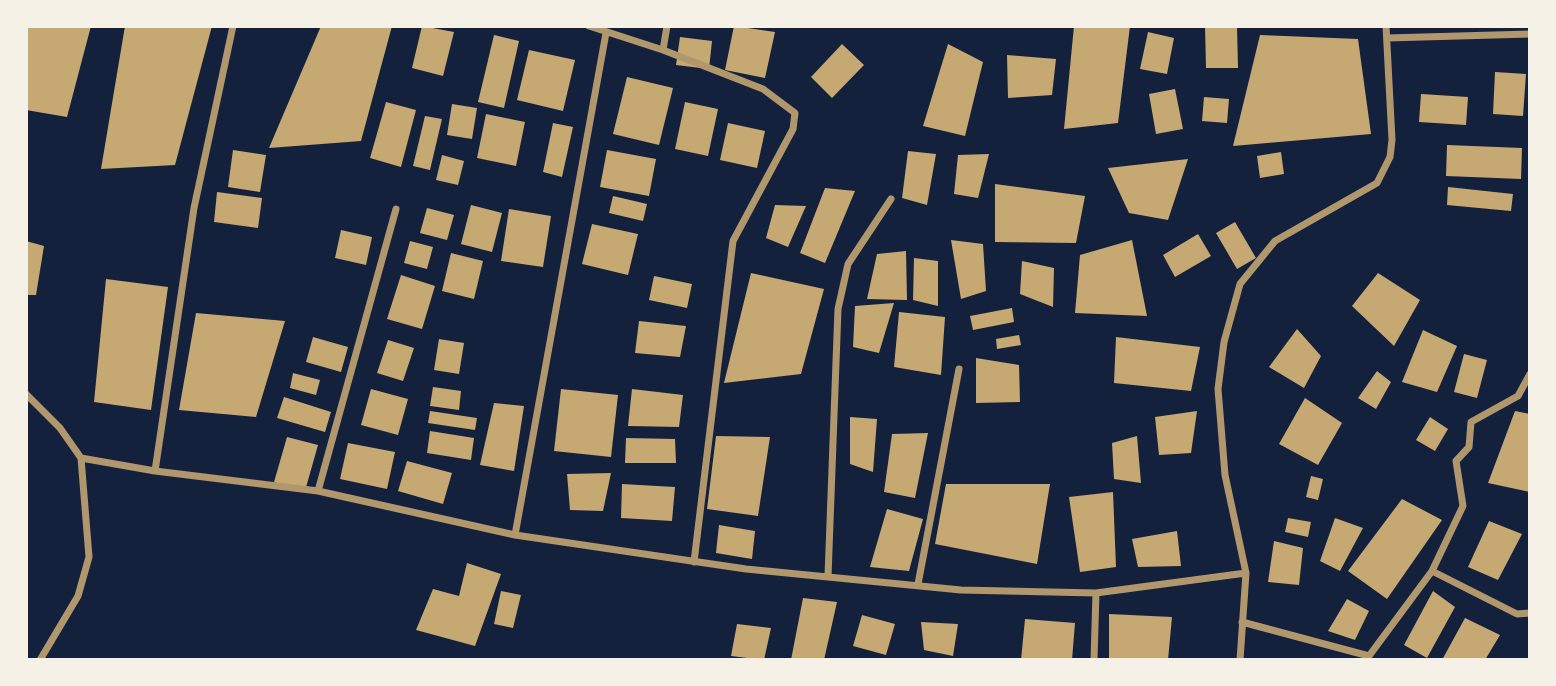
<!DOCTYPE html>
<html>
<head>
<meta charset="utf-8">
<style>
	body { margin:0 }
	#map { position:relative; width:1556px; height:686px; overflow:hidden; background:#14213d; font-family:Figtree,sans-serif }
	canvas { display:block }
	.frame { position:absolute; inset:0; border:28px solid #f6f1e7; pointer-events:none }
</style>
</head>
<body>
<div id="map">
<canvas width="1556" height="686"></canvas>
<div class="frame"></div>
</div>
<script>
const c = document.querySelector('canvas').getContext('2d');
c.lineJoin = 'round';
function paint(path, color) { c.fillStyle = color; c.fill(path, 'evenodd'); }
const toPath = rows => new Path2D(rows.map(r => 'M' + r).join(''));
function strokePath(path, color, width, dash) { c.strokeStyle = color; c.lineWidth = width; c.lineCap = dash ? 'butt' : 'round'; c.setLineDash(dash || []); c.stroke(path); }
paint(toPath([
	[26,26,91,26,67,117,26,110],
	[125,26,212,26,175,165,101,169],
	[321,26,392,26,361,141,269,148],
	[422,26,454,32,443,76,412,68],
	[734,26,775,32,765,78,725,70],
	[1074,26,1130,26,1118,123,1064,129],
	[1205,26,1237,26,1238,68,1206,68],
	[1148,32,1174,38,1167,74,1140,69],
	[494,35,519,41,504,108,478,102],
	[1260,35,1358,39,1371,134,1233,146],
	[680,37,712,41,709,69,676,65],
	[842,44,864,65,832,98,811,77],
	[948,44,983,62,965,136,923,126],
	[529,50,575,60,563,111,517,100],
	[1007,55,1056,59,1052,95,1008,98],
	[1495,72,1526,74,1523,116,1493,114],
	[627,77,673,88,659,145,613,134],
	[1175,89,1183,129,1156,134,1149,94],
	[1421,94,1468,97,1466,125,1419,122],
	[1204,97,1229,99,1227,123,1202,121],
	[386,102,416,110,401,167,370,158],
	[685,102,718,109,708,156,675,149],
	[452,104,477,108,472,139,447,135],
	[486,114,525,122,516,166,477,158],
	[425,116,442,119,430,170,413,166],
	[553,123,573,127,562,177,543,172],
	[728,123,765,131,757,168,720,160],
	[1447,145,1522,148,1521,179,1446,176],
	[233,150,266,155,260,192,228,187],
	[607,150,656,159,649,196,600,187],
	[908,151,936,154,927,205,902,198],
	[1281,152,1284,174,1260,178,1257,156],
	[989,154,978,198,954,194,958,155],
	[442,155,464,161,458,185,436,180],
	[1188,159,1168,220,1129,213,1108,168],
	[995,184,1085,196,1076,243,995,242],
	[1448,187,1513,194,1511,211,1447,205],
	[825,188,855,191,825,263,800,253],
	[217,192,262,198,258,228,214,222],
	[613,196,647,204,643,221,609,213],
	[471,205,502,213,492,252,461,244],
	[775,205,806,206,788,247,766,238],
	[427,208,454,215,447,240,420,233],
	[509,209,551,216,543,267,501,261],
	[1235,222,1256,258,1237,269,1216,233],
	[592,224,638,234,628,275,582,264],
	[341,230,372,237,366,265,335,258],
	[1198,234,1211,256,1175,277,1163,255],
	[951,240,983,244,986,291,961,299],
	[1132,240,1147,316,1075,313,1080,255],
	[26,241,44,246,36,295,26,295],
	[410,241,433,247,427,269,404,263],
	[906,251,907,300,867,299,877,254],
	[451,253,483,261,474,299,442,291],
	[914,258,938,261,938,306,913,300],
	[1022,261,1054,268,1053,307,1020,294],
	[751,273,824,289,801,374,724,383],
	[1378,273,1420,300,1394,346,1352,306],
	[401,275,435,286,422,329,387,319],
	[654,276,692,284,687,308,649,300],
	[106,279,168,287,151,410,94,402],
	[894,303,879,353,853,347,855,306],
	[1012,308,1014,322,973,330,970,316],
	[899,312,945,317,941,375,894,367],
	[196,313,285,321,256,417,179,410],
	[639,321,686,326,680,357,635,353],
	[1297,329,1321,356,1304,388,1269,367],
	[1423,330,1457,346,1437,392,1402,382],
	[1019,335,1021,345,997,349,996,339],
	[313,337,348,347,341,372,306,362],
	[1116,337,1200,347,1191,391,1114,383],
	[439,339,464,343,459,374,434,370],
	[388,340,414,348,403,381,377,373],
	[1464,354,1487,360,1477,398,1454,392],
	[976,358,1019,365,1020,402,976,403],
	[1377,371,1391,382,1376,409,1358,398],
	[293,373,320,380,316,395,290,388],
	[433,387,461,391,459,410,430,406],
	[371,389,408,399,398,435,361,425],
	[561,389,618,395,611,457,554,451],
	[632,389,683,395,679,427,628,426],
	[284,397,331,412,325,432,277,418],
	[1305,398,1342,423,1318,465,1279,444],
	[494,403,524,406,514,471,480,465],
	[430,411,477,418,475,430,428,423],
	[1197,411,1191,453,1159,455,1155,417],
	[1515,411,1530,414,1530,492,1488,483],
	[850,417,877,419,873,472,850,464],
	[1430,417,1448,429,1435,451,1416,440],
	[430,431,474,438,471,460,427,453],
	[928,433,915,498,884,492,892,434],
	[716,436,770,437,758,516,707,509],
	[1137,436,1141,483,1114,479,1112,443],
	[287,437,318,445,305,491,274,482],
	[626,438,675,439,676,463,625,463],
	[348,443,395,452,387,489,340,479],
	[407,461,452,473,443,504,398,491],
	[611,473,603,511,570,510,567,474],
	[1311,476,1323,479,1318,500,1306,497],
	[622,484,675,487,672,521,621,518],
	[946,484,1050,484,1037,564,935,544],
	[1113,492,1116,567,1080,572,1069,497],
	[1402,499,1442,520,1387,599,1348,571],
	[887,509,923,519,909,571,870,567],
	[1288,518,1311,522,1308,537,1285,532],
	[1335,518,1363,528,1340,571,1320,561],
	[1489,521,1522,534,1498,580,1468,567],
	[719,525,755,531,752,559,716,553],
	[1177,531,1181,566,1138,567,1132,539],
	[1274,541,1303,548,1299,585,1268,582],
	[467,563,501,574,475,646,416,630,433,589,459,596],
	[501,591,521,595,513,628,494,624],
	[1433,591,1455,607,1427,658,1404,645],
	[803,598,837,602,824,660,791,660],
	[1347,599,1369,611,1355,640,1328,631],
	[1109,614,1172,617,1168,660,1109,660],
	[862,615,895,624,886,655,853,646],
	[1465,618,1500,635,1485,660,1442,660],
	[1025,619,1075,623,1072,660,1021,660],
	[921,622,958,624,953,656,924,650],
	[737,624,771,628,764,660,731,656]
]), '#c6a872');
strokePath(toPath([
	[589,26,663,50,763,89,795,113,793,129,733,241,694,562],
	[606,33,515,535,746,569,961,590,1096,593,1246,573],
	[1387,38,1530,34],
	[663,50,667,26],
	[26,394,60,428,81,458,89,557,78,596,40,660],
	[81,458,155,471,318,491,515,535],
	[155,471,194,208,233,26],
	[318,491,396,209],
	[1432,571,1463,506,1456,461,1469,447,1471,422,1518,396,1530,374],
	[828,576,838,309,848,264,891,199],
	[918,584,959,369],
	[1242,622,1369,656,1432,571,1517,614,1530,613],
	[1094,660,1096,593],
	[1240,660,1246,573,1225,475,1218,389,1224,342,1240,284,1275,241,1377,183,1390,157,1392,140,1386,26]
]), '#b1986c', 7);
</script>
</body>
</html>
